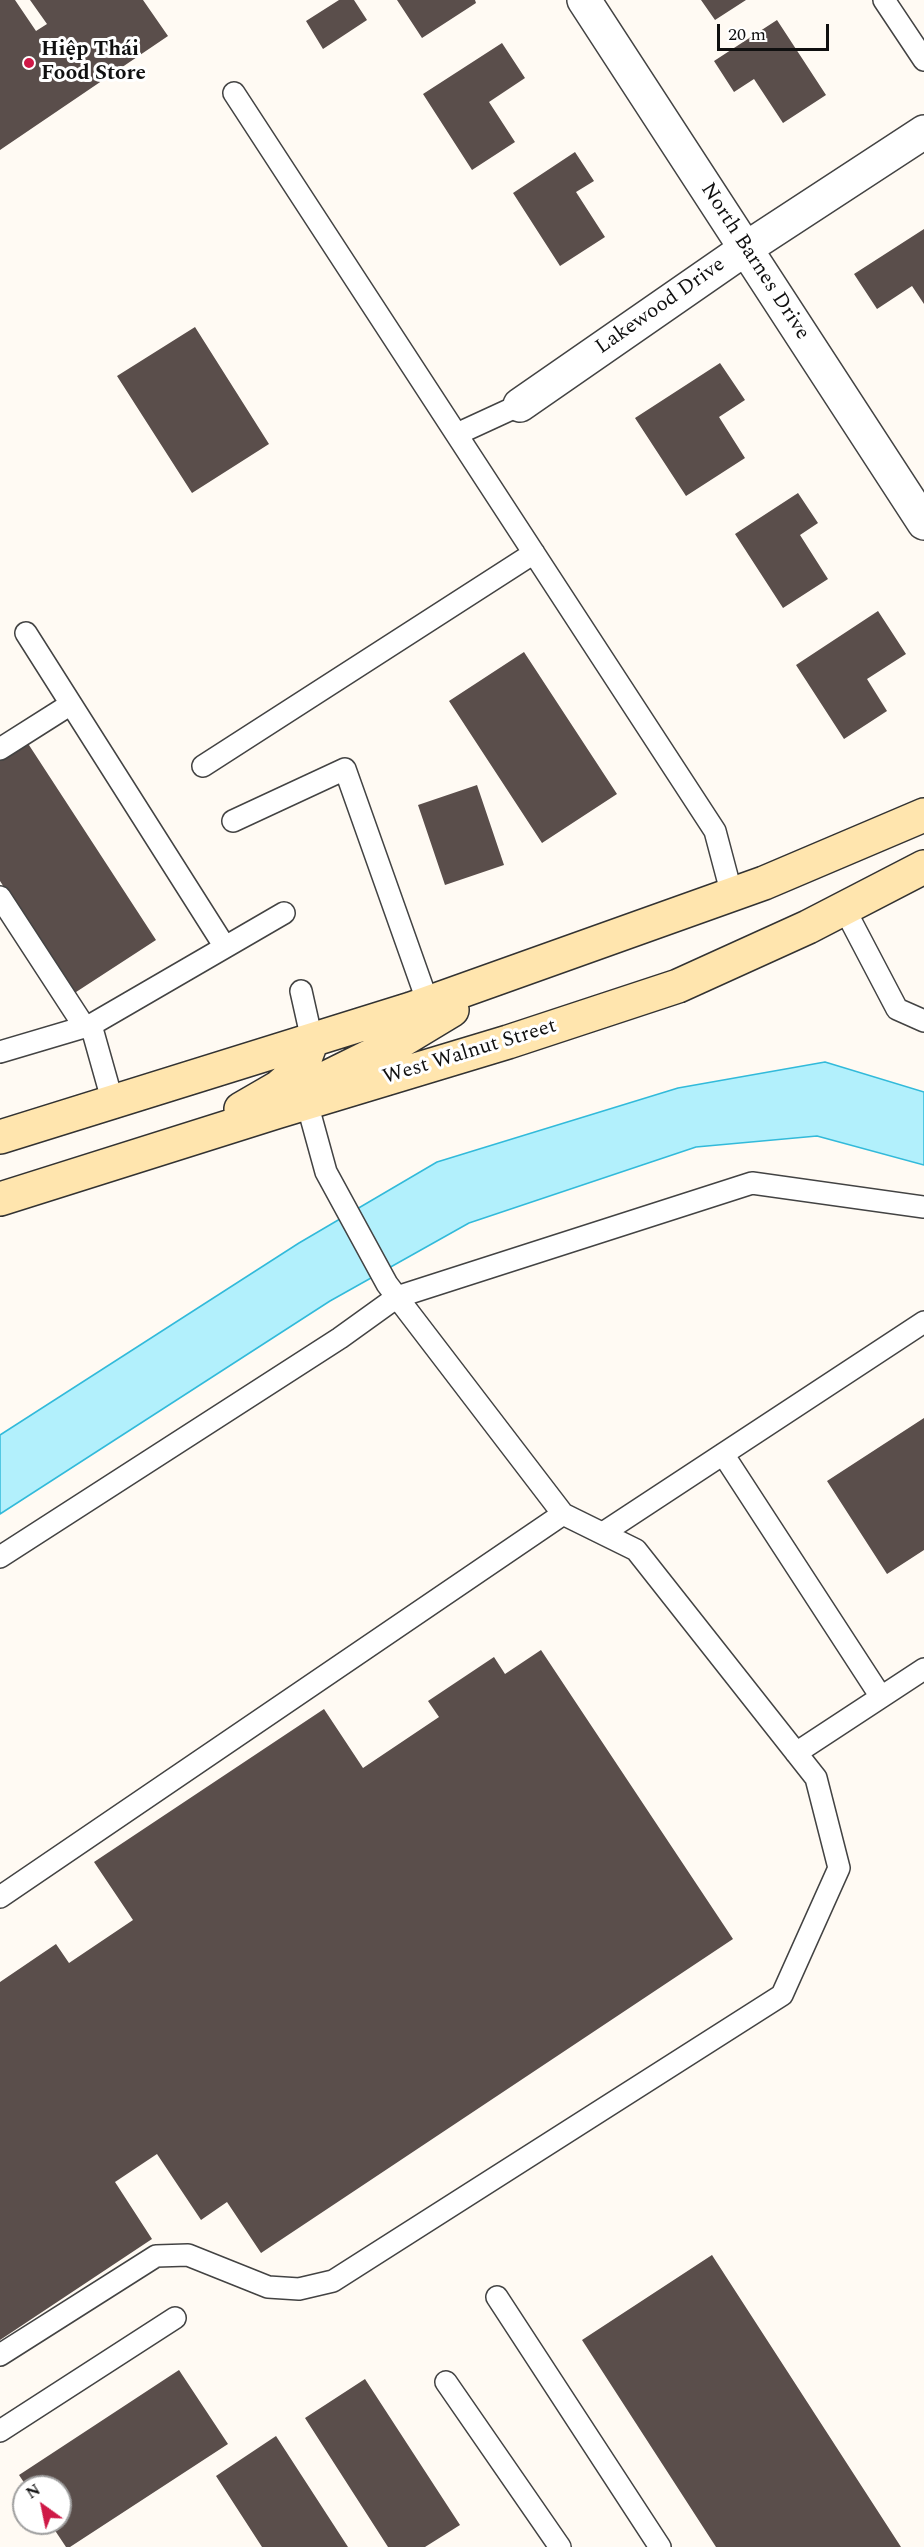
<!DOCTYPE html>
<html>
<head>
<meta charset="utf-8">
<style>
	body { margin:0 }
	#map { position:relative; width:924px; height:2547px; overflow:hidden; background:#fffaf3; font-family:Spectral,serif }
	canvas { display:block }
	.north { position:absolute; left:12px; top:2475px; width:60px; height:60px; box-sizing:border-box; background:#fff; border:2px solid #9f9f9f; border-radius:50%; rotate:327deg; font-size:16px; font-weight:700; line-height:24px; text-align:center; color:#101010 }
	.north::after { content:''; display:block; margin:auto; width:21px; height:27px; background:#cf1947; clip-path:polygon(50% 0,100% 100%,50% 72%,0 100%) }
	.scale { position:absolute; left:717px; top:24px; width:112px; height:27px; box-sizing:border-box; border:3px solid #101010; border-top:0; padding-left:8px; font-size:18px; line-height:21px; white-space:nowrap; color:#101010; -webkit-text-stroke:4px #fff; paint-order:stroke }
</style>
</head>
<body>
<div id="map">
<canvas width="924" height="2547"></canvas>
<div class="north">N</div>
<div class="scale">20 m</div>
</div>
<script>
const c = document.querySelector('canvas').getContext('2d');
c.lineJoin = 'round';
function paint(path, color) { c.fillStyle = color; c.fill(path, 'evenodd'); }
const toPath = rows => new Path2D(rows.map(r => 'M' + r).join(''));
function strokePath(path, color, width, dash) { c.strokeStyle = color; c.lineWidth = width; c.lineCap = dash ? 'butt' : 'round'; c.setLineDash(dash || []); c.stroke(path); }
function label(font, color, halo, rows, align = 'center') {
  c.font = font + ' Spectral,serif'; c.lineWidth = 6; c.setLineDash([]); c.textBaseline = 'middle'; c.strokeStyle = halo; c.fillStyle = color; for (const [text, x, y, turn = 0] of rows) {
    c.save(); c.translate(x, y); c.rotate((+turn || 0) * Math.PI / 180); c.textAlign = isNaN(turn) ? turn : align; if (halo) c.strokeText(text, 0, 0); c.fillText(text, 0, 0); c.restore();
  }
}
const water = toPath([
	[825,1062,924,1092,924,1165,817,1136,696,1147,469,1223,330,1301,0,1514,0,1435,299,1243,437,1162,678,1088,825,1062]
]);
paint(water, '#b2f0fc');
strokePath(water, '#32bada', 1.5);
paint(toPath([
	[0,0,15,0,36,31,47,24,30,0,143,0,168,36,0,150],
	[339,0,354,0,367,20,323,49,306,21],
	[397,0,475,0,476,3,422,38],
	[701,0,746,0,715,20],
	[777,20,826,95,783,123,754,79,734,92,714,61],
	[502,43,525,78,489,102,515,142,472,170,423,94],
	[575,152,594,181,576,192,605,237,560,266,513,193],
	[924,229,924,304,912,286,877,309,854,274],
	[195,327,269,444,192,493,117,376],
	[720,363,745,400,719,417,745,458,686,496,635,418],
	[798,493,818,523,800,535,828,579,783,608,735,534],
	[878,611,906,654,867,679,887,711,844,739,796,665],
	[524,652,617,794,542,843,449,701],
	[27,742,156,940,73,994,0,881,0,760],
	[477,785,504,865,445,885,418,805],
	[924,1418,924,1550,887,1574,827,1481],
	[541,1650,733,1939,261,2253,227,2202,201,2220,157,2154,115,2182,152,2239,0,2340,0,1982,56,1944,69,1963,133,1920,94,1862,324,1709,363,1768,439,1717,428,1701,494,1657,505,1674],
	[712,2255,901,2547,716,2547,582,2340],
	[179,2370,228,2444,70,2547,66,2547,50,2523,60,2523,60,2487,27,2487,19,2475],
	[365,2379,460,2525,425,2547,388,2547,305,2418],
	[276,2436,348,2547,262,2547,216,2476]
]), '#5a4e4b');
const service = toPath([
	[884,0,924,60],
	[234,93,715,831,732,895],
	[457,434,520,405],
	[26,633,225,947],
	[0,749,71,704],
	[203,766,534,553],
	[233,821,345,769,428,1003],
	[0,897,84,1026],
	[844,908,897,1009,924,1021],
	[301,991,312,1040],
	[91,1025,113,1103],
	[0,1052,91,1025,284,913],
	[723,1454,881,1697],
	[603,1533,924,1322],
	[0,1557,340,1338,397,1297,752,1183,924,1207],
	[796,1753,924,1669],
	[0,1897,563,1514],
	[497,2297,660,2547],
	[0,2355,156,2256,188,2255,268,2287,299,2289,333,2281,782,1995,839,1868,816,1778,636,1550,563,1514,387,1284,326,1172,307,1103],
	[446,2382,560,2547],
	[0,2431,175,2318]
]);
const minor = toPath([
	[584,0,924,523],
	[520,405,745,249,924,132]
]);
const secondary = toPath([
	[313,1095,328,1077,399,1042,452,1010],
	[241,1109,279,1087,302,1067,312,1040],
	[0,1137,411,1009,764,883,924,815],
	[0,1199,276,1112,508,1042,678,986,808,927,924,867]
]);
strokePath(service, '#434343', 24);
strokePath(minor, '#434343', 36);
strokePath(secondary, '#323232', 36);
strokePath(service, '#fff', 21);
strokePath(minor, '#fff', 33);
strokePath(secondary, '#ffe5ae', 33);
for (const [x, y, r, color] of [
	[29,63,6,"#cf1947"]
]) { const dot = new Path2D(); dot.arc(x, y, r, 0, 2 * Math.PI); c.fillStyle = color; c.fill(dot); strokePath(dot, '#fff', 2); }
label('bold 21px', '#101010', '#fff', [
	["Hiệp Thái",41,51],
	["Food Store",41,75]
], 'left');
label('21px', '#101010', '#fff', [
	["North Barnes Drive",754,262,57],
	["Lakewood Drive",661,307,-35],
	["West Walnut Street",470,1053,-17]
]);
</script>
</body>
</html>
